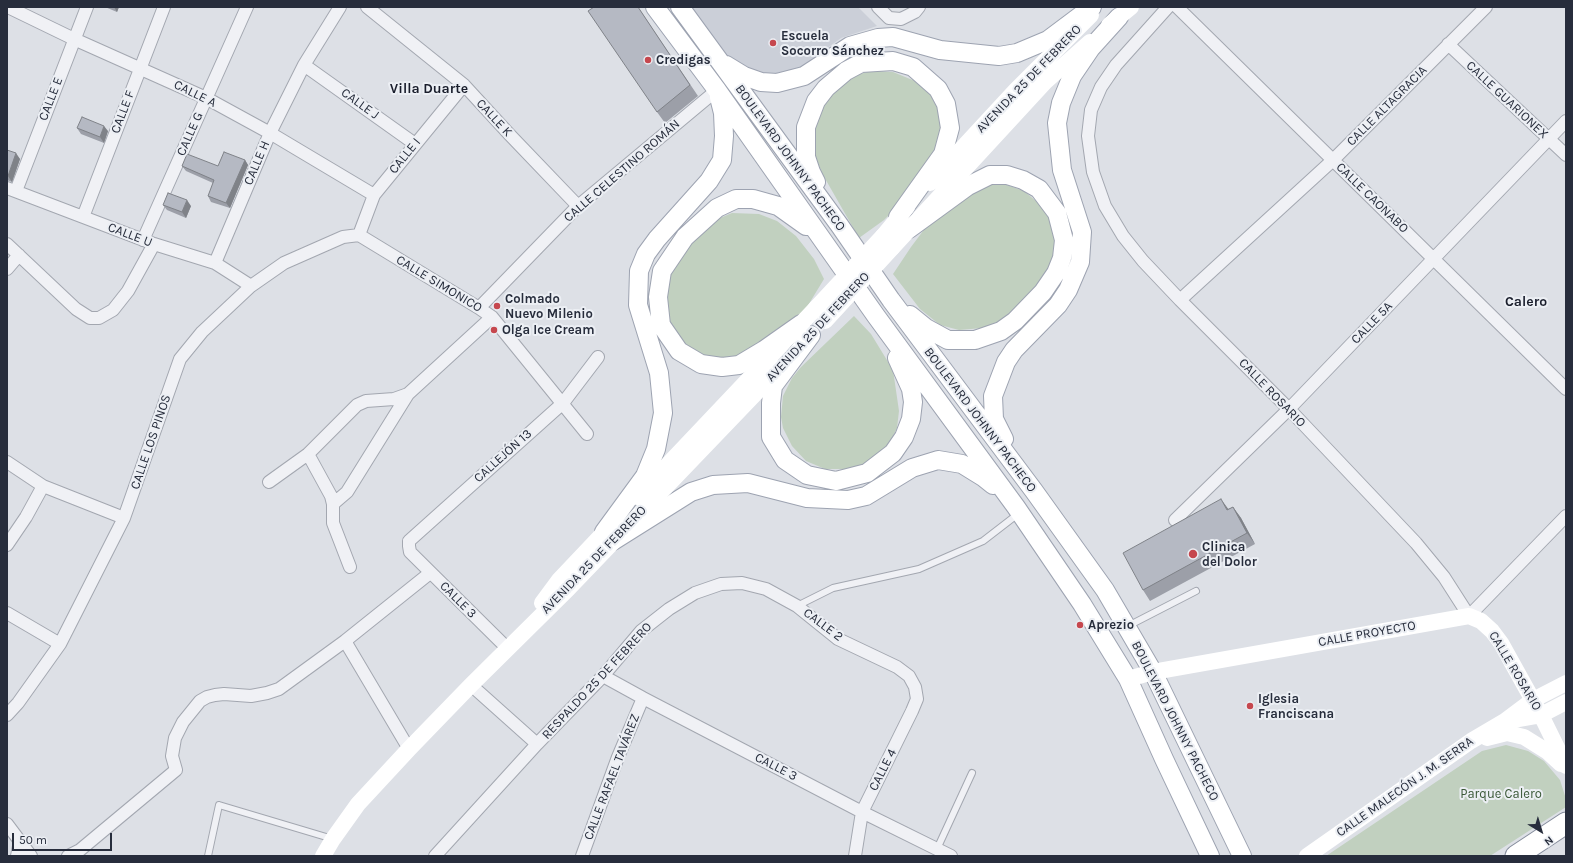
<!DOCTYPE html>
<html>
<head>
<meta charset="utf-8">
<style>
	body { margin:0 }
	#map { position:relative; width:1573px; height:863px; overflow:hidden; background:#dde0e6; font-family:Karla,sans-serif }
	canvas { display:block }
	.frame { position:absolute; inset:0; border:8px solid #272d3c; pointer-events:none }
	.north { position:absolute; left:1521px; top:811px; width:40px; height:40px; -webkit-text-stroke:3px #eceff4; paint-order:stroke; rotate:142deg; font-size:11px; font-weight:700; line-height:16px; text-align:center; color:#272d3c }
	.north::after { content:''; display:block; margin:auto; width:14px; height:18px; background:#272d3c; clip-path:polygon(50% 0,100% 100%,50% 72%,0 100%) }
	.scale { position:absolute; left:12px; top:833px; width:100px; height:18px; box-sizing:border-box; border:2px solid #272d3c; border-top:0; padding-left:5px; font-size:12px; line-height:14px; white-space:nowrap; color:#272d3c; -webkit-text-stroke:3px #eceff4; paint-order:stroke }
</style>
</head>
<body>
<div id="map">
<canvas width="1573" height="863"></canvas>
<div class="frame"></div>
<div class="north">N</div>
<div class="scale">50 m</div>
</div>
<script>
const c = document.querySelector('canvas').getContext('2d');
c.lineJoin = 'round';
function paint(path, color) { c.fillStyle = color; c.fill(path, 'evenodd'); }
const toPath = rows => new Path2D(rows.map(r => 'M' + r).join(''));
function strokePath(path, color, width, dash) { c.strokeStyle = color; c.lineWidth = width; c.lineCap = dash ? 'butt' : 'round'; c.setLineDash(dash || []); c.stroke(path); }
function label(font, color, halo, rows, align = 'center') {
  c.font = font + ' Karla,sans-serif'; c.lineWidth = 4; c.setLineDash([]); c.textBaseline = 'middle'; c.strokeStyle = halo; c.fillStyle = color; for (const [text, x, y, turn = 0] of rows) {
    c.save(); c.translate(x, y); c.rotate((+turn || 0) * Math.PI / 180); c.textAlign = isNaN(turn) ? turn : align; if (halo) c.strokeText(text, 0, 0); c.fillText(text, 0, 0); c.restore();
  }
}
paint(toPath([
	[686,7,858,7,877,26,841,38,800,68,764,76,748,71,715,49]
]), '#cbcfd8');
paint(toPath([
	[871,71,893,72,915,81,932,96,940,110,945,133,910,194,884,220,859,238,823,175,814,154,812,131,830,91,849,77],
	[982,182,1001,183,1024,191,1043,207,1056,229,1059,249,1041,286,1006,319,983,328,959,330,940,325,920,309,893,274,911,247,926,227],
	[732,213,759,214,777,221,796,236,814,259,824,279,807,307,787,327,745,355,723,360,703,357,682,341,669,320,663,293,667,266,708,223],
	[854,316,871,334,893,370,899,411,897,428,888,447,872,461,854,469,825,469,806,461,792,446,783,428,781,417,783,396,792,378,801,367],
	[1506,745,1528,751,1544,761,1560,780,1566,799,1566,807,1490,856,1326,856,1482,751]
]), '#c1d0bf');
const lane = toPath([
	[797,606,833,588,919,569,983,541,1018,514],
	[1128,626,1196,591],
	[937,849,972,773],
	[208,856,219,805,333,839]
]);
const street = toPath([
	[8,7,74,39,206,98,270,133,374,195],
	[367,7,464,85,509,134,578,206],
	[878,7,889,18,901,19,915,12,919,7],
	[1168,7,1116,65,1101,87,1091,110,1088,136,1093,172,1105,206,1123,236,1143,261,1180,300,1289,409,1416,543,1444,577,1469,616,1566,516],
	[1177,7,1566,389],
	[1448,44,1566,155],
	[304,65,415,144],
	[7,188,154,244,215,263,251,286],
	[16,191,87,7],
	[83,217,164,7],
	[359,235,479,308,492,317,587,434],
	[359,235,374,195,464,85],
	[143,240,247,7],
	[7,244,76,309,90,318,99,318,113,310,128,291,154,244],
	[215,263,270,133,304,65,340,7],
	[7,269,19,255],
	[1180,300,1333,160,1486,7],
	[479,308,578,206,717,90],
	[308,454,331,496,333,504,347,492,408,394,492,317],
	[7,462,43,486,124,518],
	[269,482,308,454,357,405,366,401,394,399,408,394],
	[333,504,333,523,350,567],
	[1175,520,1289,409,1566,121],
	[7,545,26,517,43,486],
	[7,613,60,644],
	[345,641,409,749],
	[507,648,410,552,409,546,409,541,563,403,598,357],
	[603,676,643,698,862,812,951,856],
	[471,685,537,744],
	[7,715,18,703,60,644,124,518,180,359,202,332,251,286,284,263,343,237,359,235],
	[7,824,31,856],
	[17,856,20,841],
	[68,856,80,850,176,770,172,756,175,738,183,722,200,701,207,697,215,695,224,694,251,696,267,693,279,689,345,641,430,573],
	[435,856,537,744,603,676,641,631,669,609,695,593,721,584,742,583,766,589,797,606,838,639,897,667,909,676,915,687,917,699,912,711,862,812,855,856],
	[582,856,618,757,643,698]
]);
const primary = toPath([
	[655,7,717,90,876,316,1016,507,1082,604,1128,679,1164,759,1210,856],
	[680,7,840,226,891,300,1034,491,1105,590,1153,672,1242,856],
	[726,65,744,76,761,82,777,83,804,76,850,46,878,38,893,37,940,50,999,56,1017,53,1048,40,1092,7],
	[816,182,811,172,806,157,806,127,816,101,826,88,846,71,861,63,893,61,913,67,938,89,946,104,950,128,943,154,898,217],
	[909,229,968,186,990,175,1007,175,1023,180,1039,189,1057,213,1064,240,1062,258,1056,273,1043,292,1015,321,1001,331,975,340,948,340,926,328,910,315],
	[801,324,764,350,739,365,722,367,701,364,679,351,661,325,658,297,662,271,685,237,717,208,736,199,753,199,778,206,806,226],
	[811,335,773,386,771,403,771,437,785,460,807,475,836,481,867,473,893,453,904,437,911,419,913,402,911,389,897,358],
	[1004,439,994,419,993,396,1006,362,1014,350,1058,305,1068,290,1080,262,1082,232,1062,170,1057,123,1061,103,1072,76,1091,48,1119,17],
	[604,532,645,476,656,449,663,413,659,373,638,305,639,271,646,254,657,239,709,181,722,160,724,136,723,113,719,97],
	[613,541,691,492,713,485,748,483,807,498,848,500,866,496,912,468,938,460,962,464,983,477,993,485]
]);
const highway = toPath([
	[1516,856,1566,823]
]);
strokePath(lane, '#a3a7b0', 8);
strokePath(street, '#a3a7b0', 14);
strokePath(primary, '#9da3b1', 20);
strokePath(highway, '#858c9c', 23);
strokePath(lane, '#f0f1f5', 6);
strokePath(street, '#f0f1f5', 12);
strokePath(toPath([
	[1109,25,1131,7],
	[930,183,1015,91,1091,15],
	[883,236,907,207],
	[892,248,1045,82,1090,42],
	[637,497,816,308],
	[542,603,559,580,613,523],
	[1128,679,1153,672,1469,616,1481,621,1492,631,1501,643,1541,715,1566,766],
	[1507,721,1541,715,1566,702],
	[1487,738,1507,733,1524,737,1548,752,1561,764],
	[323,856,333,839,358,804,409,749,471,685,569,588,780,368],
	[1307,856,1471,741,1505,721,1533,700,1566,683]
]), '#fff', 16);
strokePath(primary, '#fff', 18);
strokePath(highway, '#fff', 21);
strokePath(toPath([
	[816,308,883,236],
	[825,321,892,248]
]), '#fff', 16);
paint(toPath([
	[105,7,119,7,117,12],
	[638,7,698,96,665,123,657,112],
	[77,128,108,131,104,143,81,134],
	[7,150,20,159,12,182,7,180],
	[245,160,248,165,230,208,211,202,208,196,213,183,186,171,182,166,218,166],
	[163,205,191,206,186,218,167,210],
	[1233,507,1241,518,1255,544,1150,601,1143,590,1228,509]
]), '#9c9fa8');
paint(toPath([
	[114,7,119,7,117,12],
	[104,126,108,131,104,143,100,137],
	[16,153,20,159,12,182,8,176],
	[245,160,248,165,230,208,226,203],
	[187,200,191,206,186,218,182,212],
	[1221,499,1229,510,1227,510],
	[1233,507,1241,518,1255,544,1247,533]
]), '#7f8288');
const building = toPath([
	[594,7,638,7,690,85,657,112,588,11,594,7],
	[82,117,104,126,100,137,77,128,82,117],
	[7,150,16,153,8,176,7,176,7,150],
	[224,152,245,160,226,203,208,196,214,180,182,166,187,154,218,166,224,152],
	[168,193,187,200,182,212,163,205,168,193],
	[1221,499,1227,510,1233,507,1247,533,1143,590,1123,553,1221,499]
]);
paint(building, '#b5b9c3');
strokePath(building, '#7f8288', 1);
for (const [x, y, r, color] of [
	[773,43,4,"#c6474e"],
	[648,60,4,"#c6474e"],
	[497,306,4,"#c6474e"],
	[494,330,4,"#c6474e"],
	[1193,554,5,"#c6474e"],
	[1080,625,4,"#c6474e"],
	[1250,706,4,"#c6474e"]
]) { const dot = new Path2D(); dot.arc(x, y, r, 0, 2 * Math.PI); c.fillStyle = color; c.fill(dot); strokePath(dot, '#eceff4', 1.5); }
label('bold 13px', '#272d3c', '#eceff4', [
	["Escuela",781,36],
	["Socorro Sánchez",781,51],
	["Credigas",656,60],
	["Colmado",505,299],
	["Nuevo Milenio",505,314],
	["Olga Ice Cream",502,330],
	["Clinica",1202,547],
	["del Dolor",1202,562],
	["Aprezio",1088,625],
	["Iglesia",1258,699],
	["Franciscana",1258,714]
], 'left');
label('13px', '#272d3c', '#eceff4', [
	["AVENIDA 25 DE FEBRERO",1029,79,-46],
	["CALLE A",195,94,26],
	["CALLE E",51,99,-69],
	["CALLE GUARIONEX",1507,100,43],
	["CALLE J",360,104,36],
	["CALLE ALTAGRACIA",1387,106,-45],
	["CALLE F",123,112,-69],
	["CALLE K",494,118,47],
	["CALLE G",190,134,-66],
	["CALLE I",405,156,-51],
	["BOULEVARD JOHNNY PACHECO",790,158,54],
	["CALLE H",257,163,-67],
	["CALLE CELESTINO ROMÁN",622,171,-41],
	["CALLE CAONABO",1372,198,44],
	["CALLE U",130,235,21],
	["CALLE SIMONICO",439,284,31],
	["CALLE 5A",1372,323,-46],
	["AVENIDA 25 DE FEBRERO",818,327,-47],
	["CALLE ROSARIO",1272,393,46],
	["BOULEVARD JOHNNY PACHECO",980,420,53],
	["CALLE LOS PINOS",151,442,-71],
	["CALLEJÓN 13",503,456,-42],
	["AVENIDA 25 DE FEBRERO",594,560,-46],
	["CALLE 3",458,600,45],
	["CALLE 2",823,625,37],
	["CALLE PROYECTO",1367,634,-10],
	["CALLE ROSARIO",1515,671,59],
	["RESPALDO 25 DE FEBRERO",597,681,-47],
	["BOULEVARD JOHNNY PACHECO",1175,721,63],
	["CALLE 3",776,767,27],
	["CALLE 4",883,770,-63],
	["CALLE RAFAEL TAVÁREZ",612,777,-69],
	["CALLE MALECÓN J. M. SERRA",1405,787,-35]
]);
label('13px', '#395736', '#eceff4', [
	["Parque Calero",1501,794]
]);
label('bold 14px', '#1a1e2c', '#eceff4', [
	["Villa Duarte",429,89],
	["Calero",1526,302]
]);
</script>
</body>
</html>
